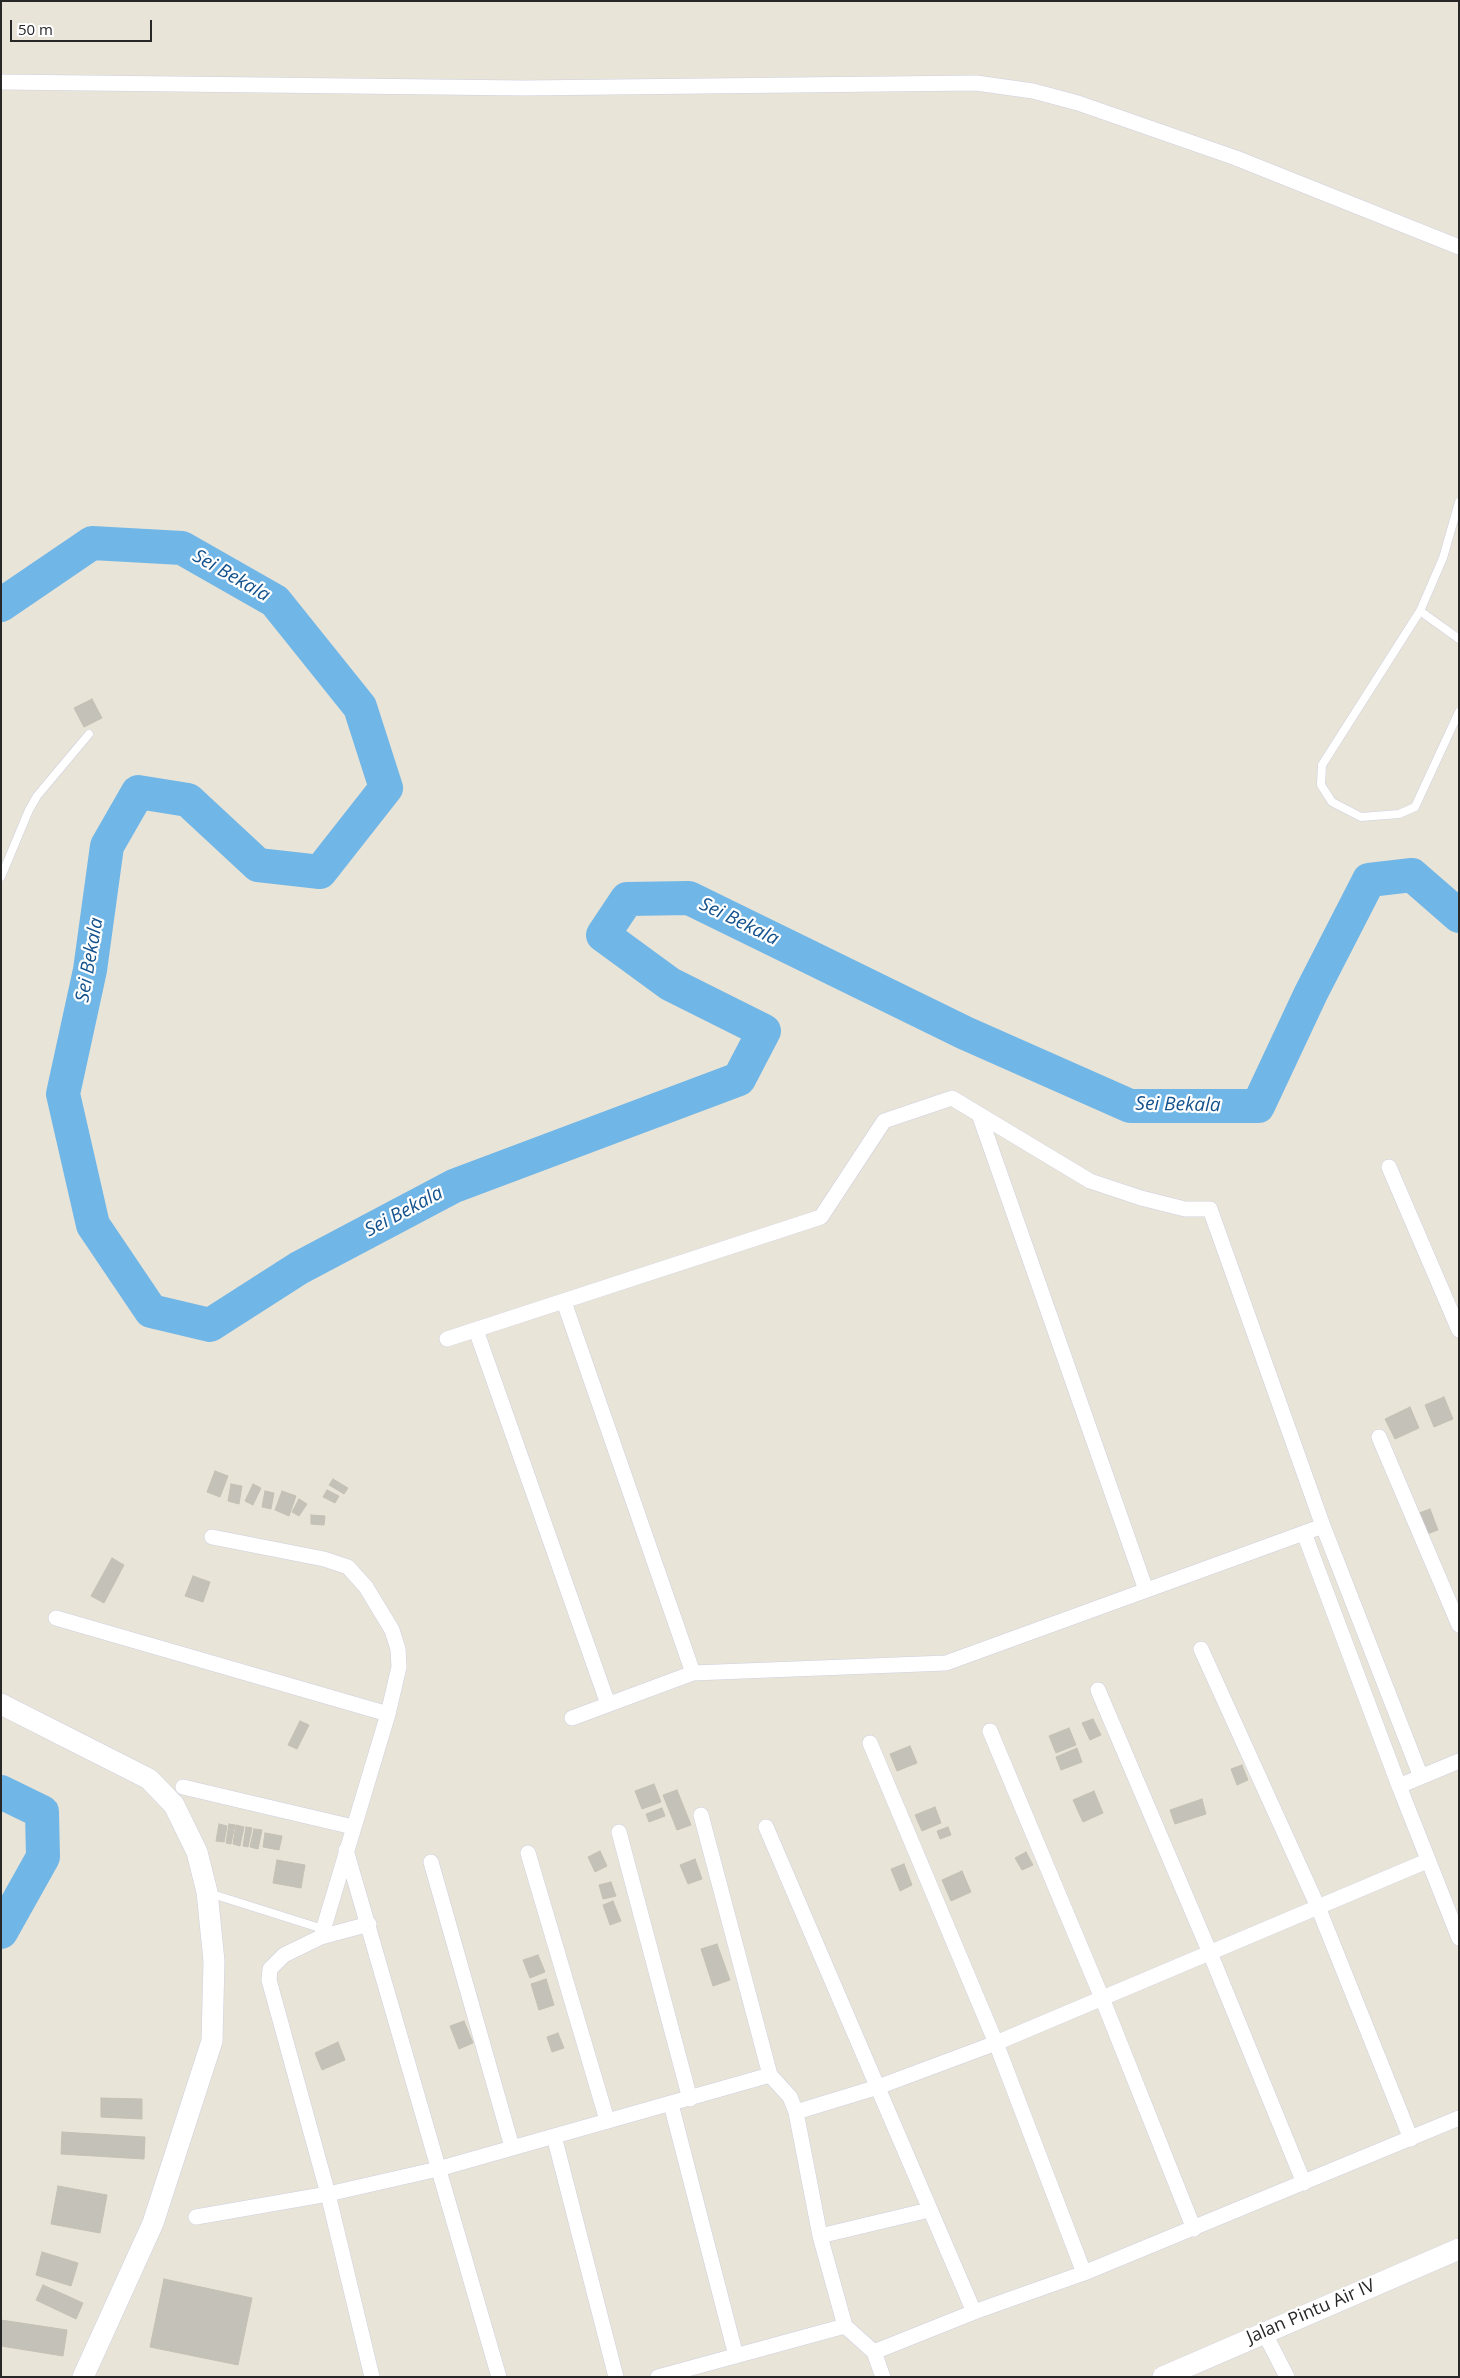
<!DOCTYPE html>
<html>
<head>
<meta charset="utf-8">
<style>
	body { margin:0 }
	#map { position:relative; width:1460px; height:2378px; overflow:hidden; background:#e9e4d8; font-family:"Open Sans",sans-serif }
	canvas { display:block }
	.frame { position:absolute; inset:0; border:2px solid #272727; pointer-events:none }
	.scale { position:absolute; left:10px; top:20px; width:142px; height:22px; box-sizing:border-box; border:2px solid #272727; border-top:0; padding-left:6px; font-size:15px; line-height:18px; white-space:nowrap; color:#272727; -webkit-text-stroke:4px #fff; paint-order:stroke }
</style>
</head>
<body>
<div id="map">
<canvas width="1460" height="2378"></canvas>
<div class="frame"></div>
<div class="scale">50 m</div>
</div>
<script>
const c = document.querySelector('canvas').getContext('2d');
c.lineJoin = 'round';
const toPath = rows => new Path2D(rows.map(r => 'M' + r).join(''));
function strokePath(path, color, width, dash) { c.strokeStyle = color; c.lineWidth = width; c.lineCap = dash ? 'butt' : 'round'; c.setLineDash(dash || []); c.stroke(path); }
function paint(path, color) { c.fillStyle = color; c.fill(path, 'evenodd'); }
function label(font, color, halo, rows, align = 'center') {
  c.font = font + ' "Open Sans",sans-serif'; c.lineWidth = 4.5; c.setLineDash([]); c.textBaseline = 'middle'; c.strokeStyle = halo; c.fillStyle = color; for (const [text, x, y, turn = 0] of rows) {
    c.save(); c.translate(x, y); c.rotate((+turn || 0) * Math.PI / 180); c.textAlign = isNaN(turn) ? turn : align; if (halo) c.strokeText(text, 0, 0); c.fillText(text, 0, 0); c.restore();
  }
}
strokePath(toPath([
	[1,605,92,543,182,548,275,601,360,707,386,788,320,872,258,865,188,800,138,792,107,846,90,970,63,1094,93,1225,151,1311,210,1325,299,1268,454,1186,739,1079,764,1031,670,984,603,935,627,899,689,898,965,1033,1130,1106,1258,1106,1311,993,1369,880,1412,875,1459,916],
	[1,1792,42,1812,43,1857,1,1932]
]), '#70b6e7', 34);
const building = toPath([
	[92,699,102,718,84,727,74,708,92,699],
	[1444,1397,1453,1419,1434,1427,1425,1405,1444,1397],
	[1410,1407,1419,1428,1395,1439,1385,1419,1410,1407],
	[215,1471,228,1476,220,1497,207,1492,215,1471],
	[333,1479,348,1488,344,1494,329,1485,333,1479],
	[231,1484,242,1486,239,1504,228,1501,231,1484],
	[253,1484,261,1488,253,1505,245,1501,253,1484],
	[327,1490,339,1496,335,1503,323,1497,327,1490],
	[265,1491,274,1493,271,1509,262,1507,265,1491],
	[282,1491,296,1496,289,1516,275,1510,282,1491],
	[299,1499,307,1504,299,1516,292,1512,299,1499],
	[1430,1509,1438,1530,1427,1534,1419,1513,1430,1509],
	[311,1515,325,1516,324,1525,311,1524,311,1515],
	[112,1558,124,1565,104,1603,91,1596,112,1558],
	[193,1576,210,1582,203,1602,185,1596,193,1576],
	[1093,1719,1101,1735,1090,1740,1082,1723,1093,1719],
	[300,1721,309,1725,297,1749,288,1745,300,1721],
	[1069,1728,1076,1745,1056,1753,1049,1736,1069,1728],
	[910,1746,917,1763,897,1771,890,1754,910,1746],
	[1077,1748,1082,1762,1061,1770,1056,1757,1077,1748],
	[1242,1765,1248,1780,1237,1785,1231,1769,1242,1765],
	[654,1784,661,1802,642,1809,635,1791,654,1784],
	[677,1790,691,1825,677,1830,663,1795,677,1790],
	[1094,1791,1103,1813,1083,1822,1073,1800,1094,1791],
	[1202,1799,1206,1814,1175,1824,1170,1810,1202,1799],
	[935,1807,941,1823,922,1831,915,1815,935,1807],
	[662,1808,665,1816,649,1822,646,1814,662,1808],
	[219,1824,227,1826,224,1842,216,1841,219,1824],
	[229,1824,235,1825,231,1844,226,1843,229,1824],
	[236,1825,244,1827,240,1846,233,1844,236,1825],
	[246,1827,252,1828,248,1847,243,1846,246,1827],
	[948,1827,951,1835,940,1839,937,1831,948,1827],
	[254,1829,262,1830,258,1849,250,1847,254,1829],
	[265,1833,282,1836,279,1850,263,1847,265,1833],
	[600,1851,607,1866,595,1872,588,1857,600,1851],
	[1026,1852,1033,1865,1022,1870,1015,1858,1026,1852],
	[695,1859,702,1879,688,1884,680,1865,695,1859],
	[277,1860,305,1865,301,1888,273,1883,277,1860],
	[904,1864,912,1885,900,1891,891,1869,904,1864],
	[962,1871,971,1892,951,1901,942,1880,962,1871],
	[611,1882,616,1896,603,1899,599,1885,611,1882],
	[613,1901,621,1921,610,1925,603,1905,613,1901],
	[717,1944,730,1980,713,1986,701,1949,717,1944],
	[538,1955,545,1972,530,1978,523,1960,538,1955],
	[546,1979,554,2005,539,2010,531,1984,546,1979],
	[464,2021,473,2043,459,2049,450,2026,464,2021],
	[558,2033,564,2048,552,2052,547,2037,558,2033],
	[338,2042,345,2060,322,2070,315,2053,338,2042],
	[101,2098,142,2099,142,2119,101,2117,101,2098],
	[62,2132,145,2137,144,2159,61,2154,62,2132],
	[58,2186,107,2195,100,2233,51,2224,58,2186],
	[42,2252,78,2263,71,2286,36,2275,42,2252],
	[164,2279,252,2298,238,2365,150,2347,164,2279],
	[43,2285,83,2303,76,2319,36,2300,43,2285],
	[1,2320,67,2330,63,2356,1,2346,1,2320]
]);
paint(building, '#c4c1b8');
strokePath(building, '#c4c0b3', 1);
const service = toPath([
	[1459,502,1443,558,1420,611,1322,765,1321,785,1332,802,1361,817,1399,814,1415,807,1459,712],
	[1420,611,1459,639],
	[1,877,29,810,37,796,89,734],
	[209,1893,323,1929]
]);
const minor = toPath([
	[1,82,524,88,976,83,1033,91,1078,103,1236,158,1459,247],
	[979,1114,1146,1590],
	[1389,1167,1459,1330],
	[564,1302,693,1673],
	[476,1330,608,1704],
	[447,1339,821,1217,884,1121,952,1098,1090,1181,1141,1198,1185,1209,1210,1209,1323,1526,1421,1777],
	[1379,1437,1459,1625],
	[1304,1533,1399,1786],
	[212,1537,324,1559,348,1567,366,1587,392,1630,398,1649,399,1667,388,1714,321,1937],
	[56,1618,388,1714],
	[1201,1649,1318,1907,1411,2139],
	[1098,1690,1210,1953,1304,2183],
	[572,1718,693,1673,946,1663,1323,1526],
	[990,1731,1102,1998,1194,2229],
	[870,1743,996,2043,1084,2273],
	[1459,1761,1399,1786,1459,1938],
	[183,1787,353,1827],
	[701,1815,770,2075],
	[766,1827,974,2312],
	[619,1832,690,2099],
	[346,1850,499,2377],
	[528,1853,607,2120],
	[431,1862,512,2147],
	[369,1924,321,1937,284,1955,270,1969,269,1980,328,2194,372,2377],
	[671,2104,736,2356],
	[796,2112,878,2087,996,2043,1427,1861],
	[554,2136,616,2377],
	[196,2217,328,2194,438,2169,770,2075,790,2097,796,2112,820,2236,845,2326,874,2352,883,2377],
	[820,2236,929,2210],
	[1264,2332,1287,2377],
	[874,2352,974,2312,1084,2273,1459,2118],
	[658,2377,845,2326]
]);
const secondary = toPath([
	[1,1704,149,1779,174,1805,197,1852,207,1892,214,1961,212,2041,153,2223,83,2377],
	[1163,2377,1459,2249]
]);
strokePath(service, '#cecfdf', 9);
strokePath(minor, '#cecfdf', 16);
strokePath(secondary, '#cecfdf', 22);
strokePath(service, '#fff', 8);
strokePath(minor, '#fff', 15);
strokePath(secondary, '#fff', 21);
label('18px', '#272727', '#fff', [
	["Jalan Pintu Air IV",1311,2312,-23]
]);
label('italic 19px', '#14528d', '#fff', [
	["Sei Bekala",231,576,30],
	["Sei Bekala",739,922,26],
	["Sei Bekala",90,960,-80],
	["Sei Bekala",1178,1105,1],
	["Sei Bekala",404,1212,-28]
]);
</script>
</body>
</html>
